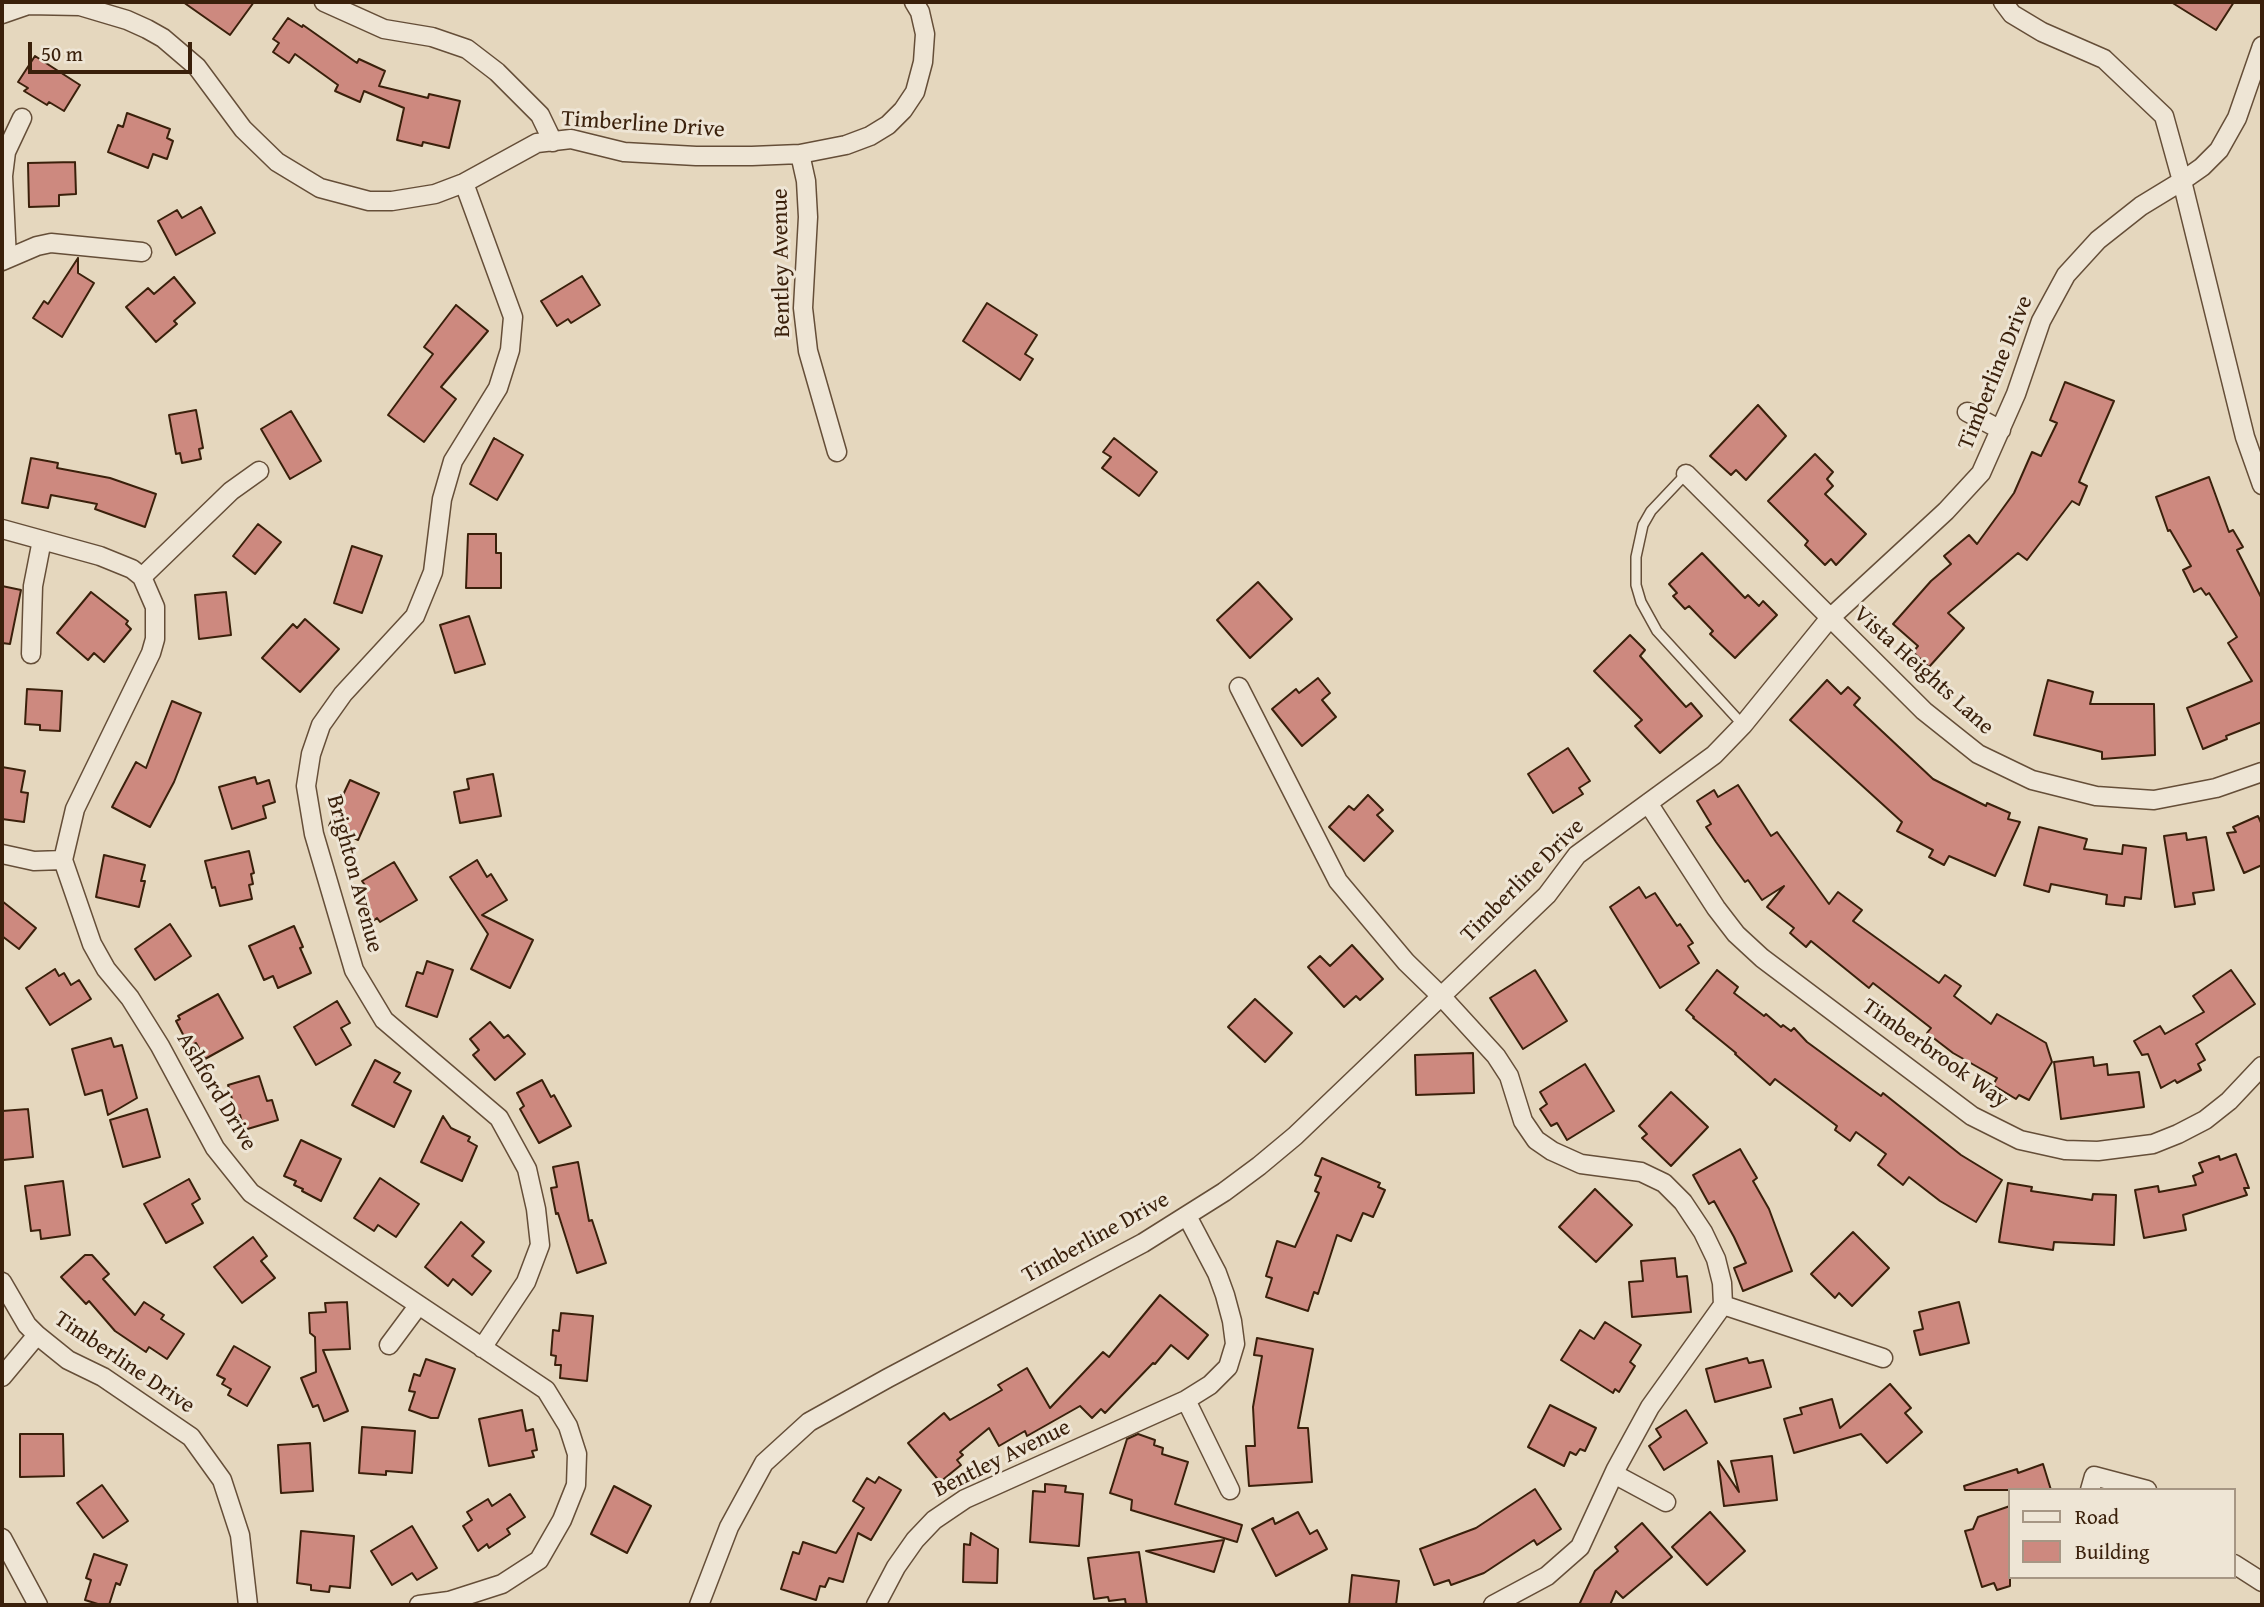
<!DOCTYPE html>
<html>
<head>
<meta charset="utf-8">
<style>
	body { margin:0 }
	#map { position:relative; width:2264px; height:1607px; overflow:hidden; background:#e5d7be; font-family:"Gentium Book Plus",serif }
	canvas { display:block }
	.frame { position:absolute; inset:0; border:4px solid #3a200b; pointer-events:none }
	.legend { position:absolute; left:2008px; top:1488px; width:228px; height:91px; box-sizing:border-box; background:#eee5d5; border:2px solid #a69684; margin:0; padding:9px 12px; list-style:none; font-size:21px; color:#3a200b }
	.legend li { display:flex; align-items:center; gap:14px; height:35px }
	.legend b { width:35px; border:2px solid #a69684 }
	.scale { position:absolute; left:28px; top:42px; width:164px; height:32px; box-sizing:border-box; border:4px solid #3a200b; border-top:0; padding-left:9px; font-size:21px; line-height:24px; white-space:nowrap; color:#3a200b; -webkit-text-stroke:5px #eee5d5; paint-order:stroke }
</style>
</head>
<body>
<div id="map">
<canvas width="2264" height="1607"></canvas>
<div class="frame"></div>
<ul class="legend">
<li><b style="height:9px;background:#eee5d5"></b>Road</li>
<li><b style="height:19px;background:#cd897f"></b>Building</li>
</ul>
<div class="scale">50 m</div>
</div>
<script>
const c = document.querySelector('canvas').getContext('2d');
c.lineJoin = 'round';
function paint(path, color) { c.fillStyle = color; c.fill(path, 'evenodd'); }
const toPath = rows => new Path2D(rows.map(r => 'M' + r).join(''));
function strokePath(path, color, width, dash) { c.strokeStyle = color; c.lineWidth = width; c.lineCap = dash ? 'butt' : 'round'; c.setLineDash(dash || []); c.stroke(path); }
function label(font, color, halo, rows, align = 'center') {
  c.font = font + ' "Gentium Book Plus",serif'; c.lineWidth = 6; c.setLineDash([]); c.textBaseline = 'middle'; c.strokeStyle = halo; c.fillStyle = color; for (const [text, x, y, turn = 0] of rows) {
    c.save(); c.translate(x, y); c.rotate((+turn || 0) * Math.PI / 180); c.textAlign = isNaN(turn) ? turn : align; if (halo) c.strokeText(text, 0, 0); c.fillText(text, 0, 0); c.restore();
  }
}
const building = toPath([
	[183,2,254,2,230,35,183,2],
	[2171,2,2234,2,2216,30,2171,2],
	[288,18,302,27,303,25,357,63,359,59,385,71,379,86,428,98,429,94,460,101,449,148,423,142,422,146,397,140,404,108,364,91,360,102,335,91,338,85,295,54,289,63,273,52,279,43,273,39,288,18],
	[35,56,80,85,64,111,49,102,47,105,24,91,28,88,18,82,35,56],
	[127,113,170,129,167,138,173,141,167,159,153,154,148,168,108,152,118,125,123,127,127,113],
	[75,162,76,194,59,195,59,206,29,207,28,163,75,162],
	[201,207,215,233,176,255,158,221,177,210,182,218,201,207],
	[78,258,78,273,94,283,62,337,33,318,44,301,48,304,78,258],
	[582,276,600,305,571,323,568,319,557,326,541,301,582,276],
	[174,277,195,303,174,321,177,324,156,342,126,307,148,288,154,294,174,277],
	[987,303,1037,335,1025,354,1033,359,1020,380,963,341,987,303],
	[456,305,488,331,441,387,456,399,424,442,388,415,433,354,424,347,456,305],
	[2065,382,2114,401,2079,482,2087,486,2079,505,2072,501,2027,560,2018,553,1948,613,1964,628,1929,667,1913,652,1918,646,1893,624,1931,581,1951,564,1944,556,1969,535,1977,544,2014,493,2032,452,2041,456,2057,423,2050,420,2065,382],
	[1758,405,1786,436,1746,480,1736,470,1731,475,1710,456,1758,405],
	[196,410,203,448,199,449,201,459,182,463,180,453,176,454,169,415,196,410],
	[291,411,321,461,290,479,261,429,291,411],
	[494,438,523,455,497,500,470,484,494,438],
	[1114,438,1157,472,1139,496,1102,468,1111,457,1103,452,1114,438],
	[1815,454,1833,472,1827,479,1833,486,1825,494,1866,534,1836,565,1831,559,1825,565,1805,545,1808,541,1768,501,1815,454],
	[31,458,58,463,57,468,110,478,156,494,145,527,95,509,97,504,51,495,48,508,22,503,31,458],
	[2209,477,2229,532,2233,530,2243,547,2237,550,2262,599,2262,722,2226,736,2227,739,2203,749,2187,708,2252,681,2228,643,2237,637,2209,593,2206,595,2201,588,2194,592,2183,570,2191,566,2170,530,2168,531,2156,497,2209,477],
	[258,524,281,542,255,574,233,556,258,524],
	[468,534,496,534,496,553,501,553,501,588,466,588,468,534],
	[352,546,382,556,362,613,334,603,352,546],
	[1702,553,1745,598,1748,595,1759,606,1763,601,1777,615,1735,658,1710,634,1713,631,1689,606,1685,609,1673,596,1677,593,1669,584,1702,553],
	[1258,582,1292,619,1250,658,1217,620,1258,582],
	[2,586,21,590,10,644,2,643,2,586],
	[91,592,128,621,126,624,131,629,104,662,94,653,88,660,57,633,91,592],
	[226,592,231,635,199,639,195,595,226,592],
	[469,616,485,664,455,673,440,625,469,616],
	[305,619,339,649,300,692,262,658,293,624,297,628,305,619],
	[1630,635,1645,650,1640,656,1686,707,1691,703,1702,716,1660,753,1635,726,1642,720,1594,671,1630,635],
	[1318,678,1330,693,1322,700,1336,717,1302,746,1272,709,1296,689,1299,693,1318,678],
	[1827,680,1841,694,1848,687,1860,698,1854,705,1933,779,1986,806,1987,803,2010,813,2008,819,2020,822,1995,876,1949,856,1944,865,1929,857,1933,850,1897,831,1902,822,1790,720,1827,680],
	[2048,680,2093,692,2090,704,2154,704,2155,755,2102,759,2102,752,2034,735,2048,680],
	[27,689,62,691,60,731,40,730,40,725,25,724,27,689],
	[172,701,201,713,174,782,150,827,112,807,136,762,146,768,172,701],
	[1568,748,1590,781,1579,788,1583,794,1553,813,1528,774,1568,748],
	[2,767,25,771,21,792,28,793,24,822,2,819,2,767],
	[493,774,501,816,460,823,454,792,469,789,467,779,493,774],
	[255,777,257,784,269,780,275,802,263,806,266,818,232,829,219,787,255,777],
	[350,780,379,793,358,840,329,826,334,815,330,813,339,793,343,795,350,780],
	[1738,785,1771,836,1777,832,1829,904,1838,892,1862,910,1853,921,1939,983,1945,975,1961,986,1954,996,1991,1024,1997,1014,2046,1043,2052,1062,2029,1100,2019,1095,2016,1099,1993,1085,1997,1078,1953,1053,1927,1033,1931,1028,1873,983,1869,988,1811,941,1806,947,1790,933,1794,928,1767,907,1784,886,1762,900,1748,880,1745,882,1716,842,1706,827,1711,824,1697,801,1714,790,1718,797,1738,785],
	[1368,795,1383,810,1377,815,1393,831,1364,861,1329,827,1349,806,1354,810,1368,795],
	[2258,816,2262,825,2262,865,2244,873,2227,833,2236,832,2233,827,2258,816],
	[2039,827,2087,839,2084,849,2122,854,2123,845,2146,848,2141,899,2125,897,2124,906,2106,904,2107,895,2051,884,2049,892,2024,885,2039,827],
	[2186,833,2187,840,2206,837,2214,890,2193,893,2195,904,2175,907,2164,836,2186,833],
	[249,851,254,873,251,874,253,884,249,885,252,899,220,906,215,887,212,888,205,861,249,851],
	[104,855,145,865,141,881,145,881,139,907,96,897,104,855],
	[477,860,487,877,491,874,507,900,482,915,533,940,510,988,471,969,488,934,450,877,477,860],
	[394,862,417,900,380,922,377,918,373,921,363,905,367,903,360,892,367,888,362,881,394,862],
	[1639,887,1646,898,1655,893,1677,926,1680,924,1693,943,1688,946,1699,963,1660,988,1610,907,1639,887],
	[2,901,36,928,19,949,2,936,2,901],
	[170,924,191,956,155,980,135,949,170,924],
	[294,926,303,947,300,948,311,973,278,988,273,976,264,980,249,946,294,926],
	[1352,945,1383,979,1360,1000,1356,996,1344,1007,1308,967,1320,956,1330,966,1352,945],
	[427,961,453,970,437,1017,406,1006,417,972,423,974,427,961],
	[55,969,59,976,64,973,71,985,79,980,91,999,50,1025,26,988,55,969],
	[1535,970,1567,1021,1523,1049,1490,998,1535,970],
	[1717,970,1738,987,1734,993,1764,1016,1766,1014,1781,1027,1783,1025,1791,1031,1794,1028,1807,1042,1863,1083,1881,1096,1883,1093,1961,1155,2002,1180,1976,1222,1940,1201,1909,1177,1903,1185,1878,1165,1886,1154,1856,1132,1850,1141,1835,1130,1837,1126,1775,1079,1770,1085,1735,1054,1736,1053,1693,1018,1694,1017,1686,1010,1717,970],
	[2231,970,2255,1004,2196,1044,2205,1060,2198,1064,2201,1070,2177,1083,2175,1080,2161,1088,2148,1054,2142,1055,2134,1041,2160,1026,2165,1034,2204,1012,2193,996,2231,970],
	[218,994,243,1038,205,1059,196,1043,189,1046,176,1021,180,1019,178,1016,218,994],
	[1255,999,1292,1033,1265,1062,1228,1027,1255,999],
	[337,1001,350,1023,341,1028,351,1045,316,1065,294,1027,337,1001],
	[490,1022,504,1038,508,1035,525,1054,495,1080,473,1055,479,1050,470,1039,490,1022],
	[111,1038,114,1047,122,1045,137,1098,108,1115,102,1090,85,1095,72,1049,111,1038],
	[1473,1053,1474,1093,1416,1095,1415,1055,1473,1053],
	[2093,1057,2094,1066,2107,1064,2108,1075,2139,1072,2144,1107,2061,1119,2054,1062,2093,1057],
	[375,1060,400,1073,394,1082,411,1091,394,1127,352,1105,375,1060],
	[1585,1064,1614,1111,1567,1140,1557,1123,1551,1126,1540,1109,1547,1104,1540,1092,1585,1064],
	[259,1076,267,1101,272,1100,278,1120,244,1130,240,1115,237,1116,228,1085,259,1076],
	[542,1080,551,1097,554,1095,571,1126,539,1143,520,1109,524,1106,517,1093,542,1080],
	[1671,1092,1708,1127,1671,1166,1642,1138,1647,1134,1639,1126,1671,1092],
	[28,1109,33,1157,3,1160,2,1111,28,1109],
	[147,1109,160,1157,123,1167,110,1120,147,1109],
	[443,1116,451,1128,470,1137,468,1141,477,1146,462,1181,421,1162,443,1116],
	[301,1140,341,1159,321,1201,302,1191,303,1189,294,1185,296,1181,284,1176,301,1140],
	[1740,1149,1757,1178,1753,1181,1769,1209,1792,1271,1743,1291,1734,1268,1746,1263,1734,1237,1714,1201,1709,1204,1693,1175,1740,1149],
	[2236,1154,2249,1188,2244,1188,2247,1195,2183,1215,2186,1230,2144,1238,2135,1190,2158,1186,2159,1192,2196,1185,2193,1176,2203,1172,2199,1163,2219,1156,2220,1160,2236,1154],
	[1322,1158,1380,1183,1378,1187,1385,1190,1373,1217,1363,1213,1351,1241,1337,1235,1318,1294,1314,1292,1308,1311,1266,1297,1272,1278,1266,1276,1277,1241,1295,1247,1319,1193,1315,1191,1321,1177,1315,1175,1322,1158],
	[578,1162,589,1221,592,1220,606,1263,577,1273,558,1213,556,1214,551,1188,557,1187,553,1167,578,1162],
	[380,1178,419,1204,396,1237,378,1225,374,1231,354,1218,380,1178],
	[189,1179,200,1199,192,1204,203,1223,166,1243,144,1204,189,1179],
	[63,1181,70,1235,41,1239,40,1230,31,1231,25,1186,63,1181],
	[2008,1183,2032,1187,2031,1191,2092,1200,2093,1194,2116,1195,2114,1245,2054,1242,2053,1250,1999,1242,2008,1183],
	[1595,1189,1632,1225,1596,1262,1559,1227,1595,1189],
	[461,1222,484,1242,472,1256,491,1271,472,1295,453,1279,448,1286,425,1267,461,1222],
	[1853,1232,1889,1268,1852,1306,1839,1293,1835,1298,1811,1274,1853,1232],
	[253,1237,267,1256,261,1261,275,1278,242,1303,214,1267,253,1237],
	[85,1255,92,1255,109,1274,103,1279,135,1315,144,1302,164,1315,161,1319,184,1334,167,1359,149,1347,146,1352,115,1331,89,1301,86,1304,61,1277,85,1255],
	[1675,1258,1677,1277,1687,1276,1691,1312,1632,1317,1629,1282,1643,1281,1641,1261,1675,1258],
	[1160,1295,1208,1335,1188,1359,1171,1345,1155,1364,1153,1363,1105,1413,1101,1409,1092,1418,1080,1406,1027,1436,1025,1431,999,1446,989,1428,960,1452,963,1455,957,1460,961,1465,940,1482,908,1443,944,1413,950,1420,1002,1390,998,1385,1027,1368,1050,1408,1103,1352,1109,1357,1160,1295],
	[347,1302,350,1349,323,1350,348,1411,324,1421,318,1405,313,1407,301,1378,316,1372,315,1337,310,1333,309,1313,326,1312,325,1303,347,1302],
	[1959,1302,1969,1343,1920,1355,1914,1331,1923,1329,1919,1312,1959,1302],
	[561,1313,593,1316,587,1381,560,1378,561,1365,555,1365,556,1356,551,1355,553,1330,559,1331,561,1313],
	[1605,1322,1641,1345,1630,1362,1635,1366,1619,1392,1615,1389,1613,1393,1561,1360,1580,1330,1594,1339,1605,1322],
	[1257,1338,1313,1349,1298,1428,1308,1428,1312,1482,1249,1486,1246,1446,1255,1446,1253,1407,1262,1356,1254,1355,1257,1338],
	[234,1346,270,1367,247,1406,228,1395,231,1389,222,1384,225,1379,217,1375,234,1346],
	[1747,1358,1749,1363,1763,1360,1771,1387,1715,1402,1706,1369,1747,1358],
	[426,1359,455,1369,438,1418,431,1418,409,1410,415,1392,409,1391,414,1374,420,1376,426,1359],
	[1890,1384,1911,1408,1905,1413,1922,1432,1887,1463,1861,1434,1794,1453,1784,1419,1802,1414,1800,1408,1832,1399,1840,1428,1890,1384],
	[1550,1405,1596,1428,1585,1451,1580,1449,1576,1455,1570,1452,1564,1466,1528,1447,1550,1405],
	[522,1410,526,1431,533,1429,537,1450,532,1451,534,1457,489,1466,479,1419,522,1410],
	[1686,1410,1707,1443,1664,1470,1649,1446,1661,1437,1656,1429,1686,1410],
	[362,1427,415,1431,412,1473,386,1471,386,1475,359,1473,362,1427],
	[20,1434,63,1434,64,1476,20,1477,20,1434],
	[1138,1434,1155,1440,1154,1445,1163,1448,1162,1454,1188,1462,1175,1504,1242,1525,1237,1542,1131,1510,1132,1500,1110,1493,1127,1439,1138,1434],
	[310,1443,313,1491,281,1493,278,1445,310,1443],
	[1772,1456,1777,1500,1724,1506,1718,1461,1739,1492,1731,1461,1772,1456],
	[2043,1464,2051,1490,1965,1490,1964,1486,2017,1469,2018,1473,2043,1464],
	[879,1477,901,1490,871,1540,858,1533,843,1582,829,1578,825,1587,820,1586,816,1600,781,1589,793,1552,799,1554,803,1542,836,1553,864,1508,853,1501,867,1478,875,1483,879,1477],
	[1045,1484,1066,1486,1065,1492,1083,1494,1079,1546,1030,1542,1033,1491,1045,1492,1045,1484],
	[102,1485,128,1521,103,1538,77,1503,102,1485],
	[614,1486,651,1506,627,1553,591,1534,614,1486],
	[1535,1489,1561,1529,1537,1545,1534,1540,1484,1573,1451,1585,1449,1580,1434,1585,1420,1549,1476,1528,1535,1489],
	[510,1494,525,1517,507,1529,510,1534,489,1548,487,1544,478,1551,463,1526,472,1520,467,1512,488,1499,492,1506,510,1494],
	[2010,1506,2010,1586,1997,1590,1994,1583,1982,1587,1965,1531,1973,1529,1978,1517,2010,1506],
	[1298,1512,1310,1534,1317,1530,1327,1549,1276,1576,1252,1529,1273,1518,1275,1524,1298,1512],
	[1710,1512,1745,1551,1707,1585,1672,1547,1710,1512],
	[1642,1523,1672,1557,1623,1598,1616,1591,1610,1605,1579,1605,1595,1571,1618,1551,1615,1547,1642,1523],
	[412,1526,437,1568,417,1580,412,1573,392,1585,371,1551,412,1526],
	[301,1531,354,1536,350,1588,330,1586,329,1592,311,1590,311,1585,297,1583,301,1531],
	[971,1533,998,1549,997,1583,963,1582,964,1544,970,1545,971,1533],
	[1224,1540,1214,1572,1146,1551,1224,1540],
	[1139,1552,1147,1605,1126,1605,1125,1599,1109,1601,1108,1597,1094,1599,1088,1558,1139,1552],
	[94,1554,127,1565,120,1585,116,1583,109,1605,101,1605,85,1600,91,1580,86,1578,94,1554],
	[1352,1575,1399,1581,1396,1605,1349,1605,1352,1575]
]);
paint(building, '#cd897f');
strokePath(building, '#3a200b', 2);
const lane = toPath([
	[1686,474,1651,511,1643,525,1636,557,1636,585,1641,602,1657,631,1743,725]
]);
const street = toPath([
	[324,2,384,29,432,37,467,49,497,72,540,115,553,142],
	[2,14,28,5,80,6,127,20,147,29,163,38,197,67,243,129,277,162,320,188,369,201,392,201,435,194,464,183,537,143,571,139,624,152,696,156,752,156,800,154,846,145,870,136,888,125,903,110,915,92,923,62,925,34,920,12,914,2],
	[2262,46,2237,118,2219,150,2202,167,2182,181,2245,437,2262,485],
	[800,154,806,181,808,217,803,308,808,351,837,452],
	[464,183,513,317,510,350,498,388,453,461,442,499,433,572,415,616,343,694,321,725,311,754,306,786,314,834,354,970,384,1020,499,1118,527,1169,536,1209,540,1245,526,1282,482,1348],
	[7,259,3,176,6,152,22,118],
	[2,261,37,246,51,243,142,252],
	[1967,412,2001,430],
	[1686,474,1924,711,1978,754,2032,780,2096,796,2154,800,2216,788,2262,772],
	[2,529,100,556,132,569,142,577,155,607,155,639,151,653,75,809,63,860,92,944,106,969,130,998,160,1046,215,1148,251,1193,546,1390,568,1426,577,1454,576,1485,562,1520,539,1560,502,1584,449,1601,419,1605],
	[142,577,231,491,259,471],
	[31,654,33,586,42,540],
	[1239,687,1338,881,1406,962,1442,997,1496,1056,1509,1076,1523,1121,1536,1140,1552,1151,1581,1164,1641,1172,1664,1183,1683,1202,1703,1232,1716,1259,1722,1283,1723,1305,1650,1407,1616,1469,1580,1547,1547,1576,1493,1605],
	[1648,803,1716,908,1736,934,1762,958,1972,1116,2020,1140,2065,1150,2098,1151,2153,1144,2178,1134,2205,1120,2229,1101,2262,1066],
	[2,854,34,861,63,860],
	[2,1282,27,1325,37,1335,68,1360,103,1377,191,1437,222,1480,240,1535,248,1605],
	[1723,1305,1883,1358],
	[389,1345,418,1306],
	[2,1377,37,1335],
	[1186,1400,1230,1490],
	[1614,1474,1666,1502],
	[2090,1490,2094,1476,2147,1490],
	[2,1538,38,1605],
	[2234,1564,2262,1582],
	[699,1605,729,1527,764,1463,809,1422,888,1378,1143,1243,1224,1192,1259,1166,1295,1136,1547,895,1577,855,1714,755,1743,725,1829,619,1946,511,1981,473,2016,394,2041,321,2066,275,2098,240,2141,206,2182,181,2164,116,2104,59,2042,32,2012,14,2003,2],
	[876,1605,896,1567,915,1540,934,1520,965,1499,1186,1400,1210,1385,1228,1367,1235,1344,1232,1321,1225,1295,1217,1273,1187,1216]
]);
strokePath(lane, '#654e38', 12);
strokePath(street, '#654e38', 21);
strokePath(lane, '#eee5d5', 9);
strokePath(street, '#eee5d5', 18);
label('23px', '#3a200b', '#eee5d5', [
	["Timberline Drive",643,125,4],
	["Bentley Avenue",782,263,-91],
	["Timberline Drive",1996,373,-68],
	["Vista Heights Lane",1923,671,42],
	["Brighton Avenue",354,874,75],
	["Timberline Drive",1523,881,-45],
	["Timberbrook Way",1935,1054,35],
	["Ashford Drive",216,1092,59],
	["Timberline Drive",1096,1238,-29],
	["Timberline Drive",124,1363,34],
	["Bentley Avenue",1002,1459,-26]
]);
</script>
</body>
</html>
